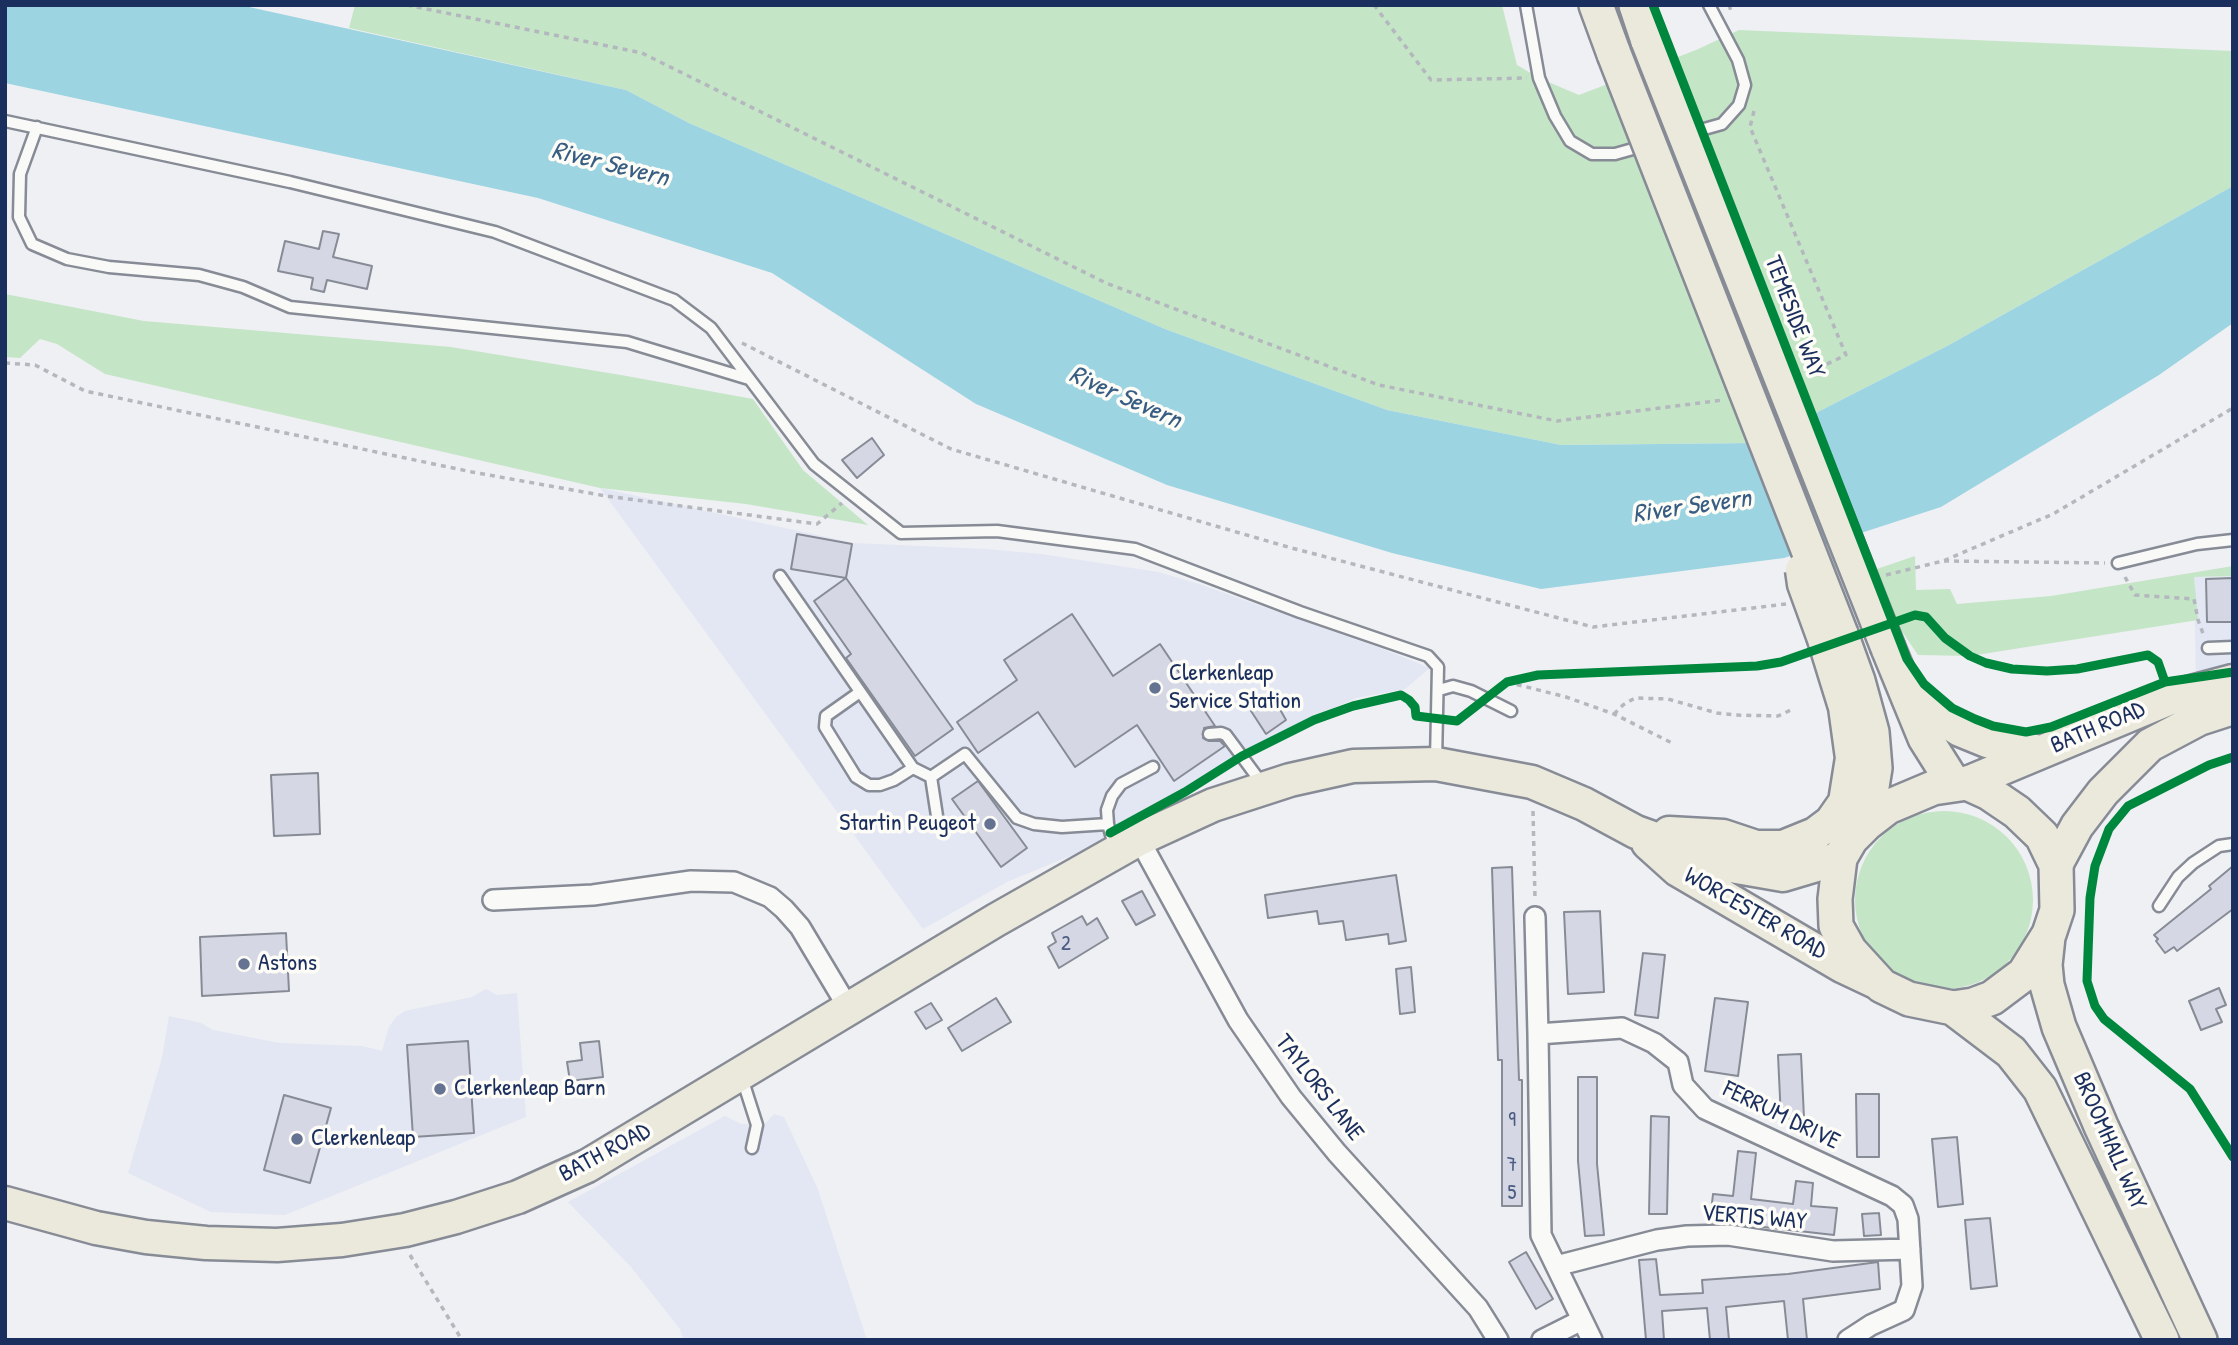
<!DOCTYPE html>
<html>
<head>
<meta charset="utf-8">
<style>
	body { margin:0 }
	#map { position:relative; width:2238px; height:1345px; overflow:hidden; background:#eff0f4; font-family:"Patrick Hand",sans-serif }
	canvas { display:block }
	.frame { position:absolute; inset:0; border:7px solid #1b2f5e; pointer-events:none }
</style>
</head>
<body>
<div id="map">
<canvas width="2238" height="1345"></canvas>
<div class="frame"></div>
</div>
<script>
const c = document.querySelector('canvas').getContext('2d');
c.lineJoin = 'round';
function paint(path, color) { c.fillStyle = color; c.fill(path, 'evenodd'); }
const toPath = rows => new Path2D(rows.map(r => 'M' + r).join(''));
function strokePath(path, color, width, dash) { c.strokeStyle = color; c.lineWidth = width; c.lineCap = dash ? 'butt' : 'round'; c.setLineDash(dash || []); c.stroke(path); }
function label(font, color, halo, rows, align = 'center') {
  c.font = font + ' "Patrick Hand",sans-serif'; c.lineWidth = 7; c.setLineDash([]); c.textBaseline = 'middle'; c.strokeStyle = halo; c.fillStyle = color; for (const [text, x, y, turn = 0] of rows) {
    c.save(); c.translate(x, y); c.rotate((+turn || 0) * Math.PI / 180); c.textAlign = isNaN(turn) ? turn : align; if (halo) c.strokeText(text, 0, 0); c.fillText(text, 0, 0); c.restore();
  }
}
paint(toPath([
	[600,488,854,543,986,549,1041,554,1158,572,1196,583,1380,648,1430,668,1405,689,1356,698,1298,725,1092,847,1007,882,923,929],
	[2233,576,2233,676,2196,682,2194,577],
	[486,989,497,995,517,993,526,1117,285,1215,211,1212,128,1173,162,1058,169,1016,201,1023,213,1030,279,1043,362,1046,382,1051,389,1027,396,1017,405,1011,472,997],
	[774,1114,784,1117,817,1187,867,1340,684,1340,680,1329,631,1267,568,1202,725,1116,741,1124,764,1125]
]), '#e3e6f3');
paint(toPath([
	[355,5,1502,5,1517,65,1539,78,1579,95,1696,50,1739,30,2233,51,2233,186,1949,345,1757,443,1561,445,1387,410,1165,329,689,123,626,90,349,28],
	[5,294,144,321,451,347,621,375,753,399,803,470,868,525,746,504,600,488,105,374,57,344,40,339,20,358,5,357],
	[1915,556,1916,590,1950,589,1957,604,2051,596,2233,566,2233,576,2194,577,2198,620,1970,656,1918,655,1901,630,1871,571],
	'1855 900a89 89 0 1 1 178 0a89 89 0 1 1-178 0Z'
]), '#c5e5c7');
paint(toPath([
	[5,5,240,5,626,90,689,123,1165,329,1387,410,1561,445,1757,443,1949,345,2233,186,2233,323,2159,375,1941,507,1784,558,1541,589,1392,553,1167,485,976,404,772,273,538,198,5,83]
]), '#9dd4e1');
const building = toPath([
	[323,231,339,234,333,257,372,266,367,289,327,280,324,292,311,289,313,278,278,271,285,241,319,249,323,231],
	[872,438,884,455,857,478,842,460,872,438],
	[797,534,852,544,846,578,791,569,797,534],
	[846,578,953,729,915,756,846,658,851,654,814,601,846,578],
	[2233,578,2233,622,2207,622,2206,579,2233,578],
	[1072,614,1113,676,1160,644,1215,726,1204,728,1203,738,1209,741,1220,741,1225,746,1174,781,1137,725,1075,767,1038,712,978,753,957,722,1017,680,1004,660,1072,614],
	[1273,697,1286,720,1266,734,1251,711,1273,697],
	[318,773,320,834,274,836,271,775,318,773],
	[978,781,1027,848,1001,867,952,799,978,781],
	[2233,866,2233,909,2177,951,2174,947,2165,953,2156,941,2158,939,2154,935,2211,889,2209,886,2233,866],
	[1512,867,1519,1080,1522,1080,1522,1206,1502,1206,1502,1060,1498,1060,1492,868,1512,867],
	[1396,875,1406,941,1389,944,1388,934,1346,940,1343,921,1319,924,1317,911,1268,918,1265,895,1396,875],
	[1142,891,1155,915,1136,925,1122,901,1142,891],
	[1600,911,1604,992,1568,994,1564,912,1600,911],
	[1082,916,1087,925,1097,918,1108,938,1059,968,1048,947,1056,942,1052,933,1082,916],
	[286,933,289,991,202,996,200,937,286,933],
	[1643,953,1665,955,1658,1018,1635,1015,1643,953],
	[1411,967,1415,1012,1400,1014,1396,969,1411,967],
	[2219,988,2226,1005,2216,1009,2222,1022,2201,1030,2189,1001,2219,988],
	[996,998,1011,1022,962,1051,948,1028,996,998],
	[1715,998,1748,1002,1738,1076,1705,1071,1715,998],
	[931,1003,942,1020,926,1029,915,1012,931,1003],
	[468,1041,474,1133,413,1137,407,1045,468,1041],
	[599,1041,603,1077,570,1081,567,1062,582,1060,580,1043,599,1041],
	[1801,1054,1804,1118,1781,1119,1778,1055,1801,1054],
	[1578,1077,1597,1077,1597,1164,1604,1235,1585,1236,1578,1161,1578,1077],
	[1856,1094,1879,1094,1879,1157,1857,1157,1856,1094],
	[284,1095,331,1108,310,1183,264,1170,284,1095],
	[1651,1116,1669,1117,1667,1214,1649,1214,1651,1116],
	[1957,1137,1963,1204,1938,1207,1932,1139,1957,1137],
	[1738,1151,1756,1153,1751,1199,1793,1204,1796,1181,1813,1183,1811,1206,1837,1208,1834,1235,1710,1221,1713,1194,1733,1196,1738,1151],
	[1879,1213,1881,1235,1864,1236,1862,1214,1879,1213],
	[1990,1218,1997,1286,1971,1289,1965,1220,1990,1218],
	[1526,1252,1553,1299,1536,1309,1509,1262,1526,1252],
	[1656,1259,1660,1295,1703,1293,1702,1280,1788,1274,1878,1262,1880,1289,1803,1299,1807,1340,1788,1340,1784,1301,1726,1307,1729,1340,1710,1340,1707,1308,1662,1311,1664,1340,1646,1340,1639,1260,1656,1259]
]);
paint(building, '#d5d8e4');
strokePath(building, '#868b95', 2);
const service = toPath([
	[1526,5,1539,78,1555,116,1570,141,1592,154,1615,154,1722,124,1739,105,1745,85,1738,60,1709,5],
	[5,121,290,182,495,232,674,300,711,328,814,464,901,533,997,531,1135,549,1300,612,1428,656,1438,667,1436,760],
	[37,127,20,174,19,217,32,244,67,259,109,267,199,275,243,287,290,307,627,342,749,379],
	[2118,563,2197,544,2233,540],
	[780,576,913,768,931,777,965,754,1017,818,1034,824,1062,827,1108,824],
	[2208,648,2233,647],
	[1439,690,1453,686,1471,691,1511,711],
	[860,692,826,716,825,727,856,777,869,785,880,785,894,780,913,768],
	[1209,734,1221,733,1226,735,1263,785],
	[931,777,937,816],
	[1115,849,1108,824,1107,810,1112,796,1121,784,1153,767],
	[2159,906,2178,877,2193,863,2219,846,2233,844],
	[742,1078,757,1125,752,1148]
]);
const minor = toPath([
	[1139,839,1238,1020,1291,1097,1337,1153,1478,1308,1498,1340],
	[493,900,593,895,691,881,734,882,770,897,784,909,800,927,849,1009],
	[1535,917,1538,1034],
	[1556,1266,1657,1240,1687,1236,1728,1235,1833,1251,1910,1249],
	[1542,1340,1582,1320],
	[1592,1340,1541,1235,1538,1034,1622,1028,1654,1043,1678,1062,1683,1085,1705,1109,1892,1196,1903,1205,1908,1219,1912,1286,1904,1310,1871,1325,1848,1340]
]);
const primary = toPath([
	[1908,697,1960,730,1987,741,2040,752],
	[1967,783,2173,697,2233,681],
	[1669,833,1723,836,1756,847,1783,847,1815,834,1831,822,1845,802,1852,758,1845,707,1824,639],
	[1648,843,1678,870,1842,966,1878,983],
	[2056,865,2077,826,2103,792,2150,745,2199,719,2233,708],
	[5,1203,96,1228,146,1237,206,1243,277,1245,342,1240,405,1230,456,1217,518,1197,587,1166,996,920,1139,839,1213,805,1290,780,1353,766,1436,764,1532,782,1584,804,1636,832,1731,866,1783,875,1840,858]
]);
const trunk = toPath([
	[1596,5,1614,54],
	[1636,5,1648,41],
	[1841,634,1858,681,1872,732,1875,768,1866,824],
	[1888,648,1925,738,1954,784],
	[1967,783,1989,793,2017,812,2042,836,2056,865,2057,910,2049,934,2024,974,1992,998,1973,1005,1953,1008,1909,999,1882,986,1850,951,1836,926,1835,899,1840,858,1851,839,1866,824,1888,807,1933,788,1967,783],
	[2048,937,2045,965,2047,985,2059,1027,2101,1126,2200,1340],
	[1953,1008,2011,1052,2040,1089,2162,1340]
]);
strokePath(service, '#868b95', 15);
strokePath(minor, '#868b95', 24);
strokePath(primary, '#868b95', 37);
strokePath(trunk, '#868b95', 38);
strokePath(toPath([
	[407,5,642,53,1106,283,1379,385,1557,421,1723,400],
	[1374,5,1431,80,1527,78],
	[1729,5,1732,14],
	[1754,111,1750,127,1846,355,1806,374],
	[742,343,951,449,1288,547,1593,627,1786,604],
	[5,363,35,365,85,391,472,472,606,496,817,524,842,503],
	[1944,561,2105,563],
	[1886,575,1943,561,2053,514,2233,408],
	[2125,577,2135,595,2194,599,2198,620,2204,636],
	[1507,682,1566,697,1614,714,1674,744],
	[1614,714,1623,705,1635,698,1668,699,1717,713,1735,715,1778,716,1793,709],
	[1533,811,1535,898],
	[410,1255,462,1340]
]), '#b4b7bd', 3.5, [5, 5]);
strokePath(service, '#f9f9f8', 10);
strokePath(minor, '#f9f9f8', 19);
strokePath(primary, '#ebe8dc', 32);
strokePath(trunk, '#ebe8dc', 33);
const primaryBridge = toPath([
	[1802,570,1804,584,1824,639]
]);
const trunkBridge = toPath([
	[1648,41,1888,648],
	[1614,54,1841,634]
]);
strokePath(primaryBridge, '#868b95', 37, []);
strokePath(trunkBridge, '#868b95', 38, []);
strokePath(primaryBridge, '#ebe8dc', 32);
strokePath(trunkBridge, '#ebe8dc', 33);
strokePath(toPath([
	[1653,5,1907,659,1924,684,1952,708,1975,719,1993,726,2026,732,2051,727,2165,682,2233,672],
	[2233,757,2209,765,2128,806,2109,829,2095,866,2090,898,2087,981,2095,1006,2104,1019,2190,1089,2233,1157],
	[1110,833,1185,792,1242,756,1314,720,1353,706,1401,695,1409,700,1415,707,1416,716,1457,721,1507,682,1538,675,1757,666,1781,662,1915,615,1926,617,1945,638,1970,656,1986,663,2012,669,2047,671,2077,669,2148,655,2158,662,2165,682]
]), '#00873e', 9);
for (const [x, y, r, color] of [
	[1155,688,7,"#657392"],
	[990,824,7,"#657392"],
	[244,964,7,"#657392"],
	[440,1089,7,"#657392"],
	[297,1139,7,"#657392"]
]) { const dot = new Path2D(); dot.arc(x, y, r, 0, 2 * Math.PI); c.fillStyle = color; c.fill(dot); strokePath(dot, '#fdfcf7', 2.5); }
label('21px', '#4c5c82', null, [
	["2",1066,944],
	["9",1512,1120],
	["7",1512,1165],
	["5",1512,1193]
]);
label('24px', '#1b2f5e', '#fdfcf7', [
	["TEMESIDE WAY",1794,317,69],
	["BATH ROAD",2098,728,-23],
	["WORCESTER ROAD",1755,914,30],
	["TAYLORS LANE",1319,1088,52],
	["FERRUM DRIVE",1781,1116,26],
	["BROOMHALL WAY",2109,1141,66],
	["BATH ROAD",605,1153,-28],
	["VERTIS WAY",1754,1218,5]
]);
label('24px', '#1b2f5e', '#fdfcf7', [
	["Clerkenleap",1169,674],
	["Service Station",1169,702],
	["Startin Peugeot",976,824,"right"],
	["Astons",258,964],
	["Clerkenleap Barn",454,1089],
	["Clerkenleap",311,1139]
], 'left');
label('italic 26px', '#385d83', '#fdfcf7', [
	["River Severn",610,165,14],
	["River Severn",1125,398,24],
	["River Severn",1692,507,-8]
]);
</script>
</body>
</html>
